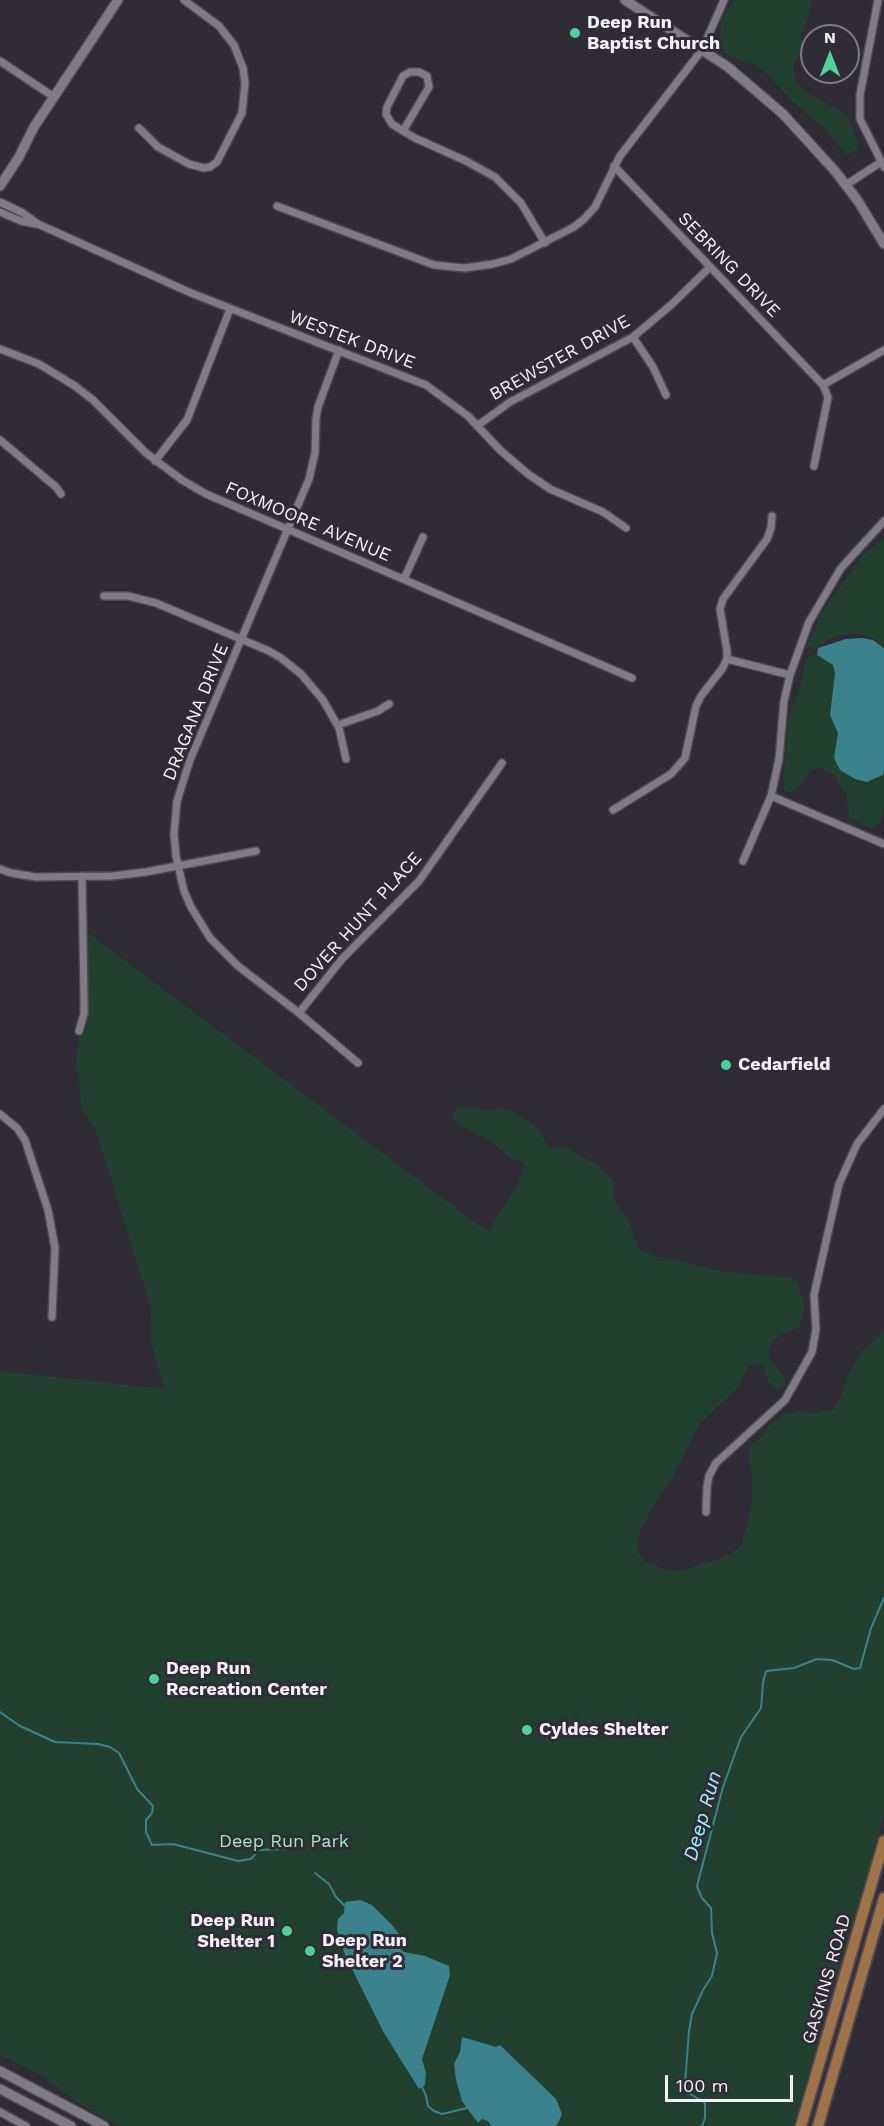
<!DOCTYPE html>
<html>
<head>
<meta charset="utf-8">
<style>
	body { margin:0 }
	#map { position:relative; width:884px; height:2126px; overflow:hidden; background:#302c35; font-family:"Work Sans",sans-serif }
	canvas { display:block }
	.north { position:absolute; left:800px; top:24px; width:60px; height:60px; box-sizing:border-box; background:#302c35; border:2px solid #7e7b83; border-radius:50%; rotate:0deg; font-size:16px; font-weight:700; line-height:24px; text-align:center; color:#f3f1f7 }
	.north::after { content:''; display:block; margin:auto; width:21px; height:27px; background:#4dd39a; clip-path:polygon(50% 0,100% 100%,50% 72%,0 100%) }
	.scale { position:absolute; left:665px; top:2075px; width:128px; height:27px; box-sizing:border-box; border:3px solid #f3f1f7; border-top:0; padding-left:8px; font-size:18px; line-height:21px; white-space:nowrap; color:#f3f1f7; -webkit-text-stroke:4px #302c35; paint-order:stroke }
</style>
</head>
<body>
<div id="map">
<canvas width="884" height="2126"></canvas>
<div class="north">N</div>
<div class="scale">100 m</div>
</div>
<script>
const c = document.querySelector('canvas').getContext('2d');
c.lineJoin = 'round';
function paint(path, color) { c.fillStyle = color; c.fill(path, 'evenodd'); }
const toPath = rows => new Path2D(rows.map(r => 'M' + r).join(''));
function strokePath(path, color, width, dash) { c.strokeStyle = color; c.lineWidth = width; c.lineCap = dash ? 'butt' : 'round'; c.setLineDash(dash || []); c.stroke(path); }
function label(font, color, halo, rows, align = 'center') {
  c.font = font + ' "Work Sans",sans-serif'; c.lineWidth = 6; c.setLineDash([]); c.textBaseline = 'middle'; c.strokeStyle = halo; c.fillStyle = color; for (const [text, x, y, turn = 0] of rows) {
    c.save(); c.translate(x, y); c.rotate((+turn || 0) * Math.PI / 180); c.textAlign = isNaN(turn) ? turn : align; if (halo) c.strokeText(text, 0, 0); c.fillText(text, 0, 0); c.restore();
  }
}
paint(toPath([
	[734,0,811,0,811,10,801,35,801,51,794,64,794,77,803,90,848,116,859,148,846,155,825,129,792,101,764,71,754,65,730,56,719,45,721,20],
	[884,538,884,648,874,639,861,634,843,635,832,638,814,649,806,647,816,629,819,616,862,556],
	[817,655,833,665,835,674,830,715,838,733,834,759,874,780,883,775,884,771,884,810,880,823,875,827,871,828,849,818,847,797,834,774,820,768,812,769,796,789,790,793,784,790,783,775,786,755,788,721,803,677,805,662,809,657],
	[84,930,488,1232,518,1183,525,1163,512,1159,492,1142,460,1126,452,1116,458,1106,490,1111,502,1108,513,1112,534,1125,550,1148,568,1148,600,1167,613,1181,614,1199,628,1220,639,1249,656,1256,721,1271,787,1277,798,1282,804,1306,803,1318,797,1329,784,1333,773,1340,768,1351,769,1357,785,1378,785,1385,778,1391,768,1382,765,1369,761,1364,749,1365,738,1387,699,1425,669,1484,657,1500,641,1528,637,1546,638,1553,646,1562,666,1570,682,1570,724,1558,740,1547,749,1521,753,1488,749,1456,751,1444,762,1437,769,1426,784,1415,797,1411,815,1413,834,1409,841,1397,846,1379,862,1351,884,1332,884,1815,793,2126,120,2126,80,2104,45,2078,0,2055,0,1371,165,1389,150,1339,151,1308,96,1131,81,1108,79,1076,76,1067,87,964]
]), '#22402f');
paint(toPath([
	[862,638,873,640,884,648,884,770,883,775,867,782,855,779,840,770,834,758,838,733,830,715,835,673,833,665,817,655,818,648,846,639],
	[360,1900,372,1905,391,1924,400,1935,396,1940,396,1945,404,1952,425,1956,449,1966,450,1975,422,2059,426,2073,425,2085,419,2089,384,2033,345,1955,337,1930,338,1919,344,1913,345,1902],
	[462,2037,496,2047,500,2045,556,2099,562,2114,558,2123,556,2126,491,2126,488,2121,482,2119,478,2123,462,2101,456,2080,454,2064,460,2052]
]), '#3a838c');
strokePath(toPath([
	[0,1712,20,1726,55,1742,98,1744,110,1747,119,1753,137,1789,153,1806,152,1813,146,1820,146,1832,152,1845,173,1844,238,1861,251,1859,259,1850,286,1849],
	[315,1873,329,1884,336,1897,345,1906],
	[422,2087,426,2096,428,2106,434,2111,442,2114,467,2108],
	[702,2126,705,2118,705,2103,687,2092,685,2083,689,2031,692,2014,703,1990,712,1976,717,1953,712,1933,711,1908,702,1898,697,1886,723,1787,741,1737,761,1708,763,1683,766,1671,794,1668,817,1659,832,1660,854,1669,860,1668,871,1628,884,1598]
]), '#3a838c', 2);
const street = toPath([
	[878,0,860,95,860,119,884,167],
	[0,61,54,97],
	[139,128,158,147,189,164,204,168,210,167,217,162,242,113,245,83,243,68,234,45,219,26,184,0],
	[403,131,429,87,427,76,419,72,410,72,403,76,387,107,386,114,392,124,403,131,415,138,466,161,495,177,521,203,545,243],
	[614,166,823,385,828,397,814,466],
	[846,185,881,162],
	[0,202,23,213,38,224,191,293,426,385,468,416,500,450,528,474,550,489,603,512,626,528],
	[277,206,434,265,465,268,493,264,511,259,574,227,584,219,595,207,620,156,702,50,724,0],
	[0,212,21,221,36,224],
	[633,337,653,367,666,395],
	[0,349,39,364,75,386,93,400,146,453,182,480,206,494,632,678],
	[339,350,318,407,316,419,315,453,309,479,190,760,177,801,174,834,176,856,184,891,191,907,210,938,238,966,299,1013,358,1063],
	[823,385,884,350],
	[477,426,510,402,633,337,671,305,710,267],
	[0,440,56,487,61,494],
	[155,461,187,420,230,309],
	[404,579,423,537],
	[104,596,128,596,156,603,269,651,281,658,301,674,323,700,339,728,346,759],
	[727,659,790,675],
	[338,725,378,711,389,704],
	[771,796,884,844],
	[613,810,671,774,685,758,696,706,701,696,722,669,727,659,727,651,720,609,723,599,767,539,771,528,772,516],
	[743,861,771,796,779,759,784,701,790,675,809,622,841,568,884,521],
	[0,869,11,873,36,877,112,876,146,872,256,851],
	[299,1013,342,959,419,881,502,763],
	[79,1031,84,1014,84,1000,82,876],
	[0,1114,17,1128,25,1140,48,1210,55,1248,52,1317],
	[706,1512,707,1487,709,1476,716,1463,785,1400,812,1352,816,1329,814,1295,839,1184,857,1144,884,1109],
	[0,2112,26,2126]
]);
const secondary = toPath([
	[625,0,728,67,783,114,835,171,858,201,884,244],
	[0,186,19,157,34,127,118,0],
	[0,2071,104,2126],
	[0,2089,71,2126]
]);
const primary = toPath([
	[801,2126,884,1841],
	[818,2126,884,1898]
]);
strokePath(street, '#4d4951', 10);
strokePath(secondary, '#4d4951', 12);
strokePath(primary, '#4d4951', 14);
strokePath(street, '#807c87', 7);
strokePath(secondary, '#807c87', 9);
strokePath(primary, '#a07447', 10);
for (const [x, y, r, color] of [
	[575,33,6,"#4dd39a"],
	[726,1065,6,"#4dd39a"],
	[154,1679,6,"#4dd39a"],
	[527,1730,6,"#4dd39a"],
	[287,1931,6,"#4dd39a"],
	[310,1951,6,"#4dd39a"]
]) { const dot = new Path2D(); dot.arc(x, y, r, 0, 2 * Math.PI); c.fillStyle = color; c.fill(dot); strokePath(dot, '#302c35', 2); }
label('bold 18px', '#f3f1f7', '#302c35', [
	["Deep Run",587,23],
	["Baptist Church",587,44],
	["Cedarfield",738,1065],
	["Deep Run",166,1669],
	["Recreation Center",166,1690],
	["Cyldes Shelter",539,1730],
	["Deep Run",275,1921,"right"],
	["Shelter 1",275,1942,"right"],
	["Deep Run",322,1941],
	["Shelter 2",322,1962]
], 'left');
label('18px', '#f3f1f7', '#302c35', [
	["SEBRING DRIVE",729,265,46],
	["WESTEK DRIVE",352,340,21],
	["BREWSTER DRIVE",560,358,-29],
	["FOXMOORE AVENUE",308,522,23],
	["DRAGANA DRIVE",196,712,-68],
	["DOVER HUNT PLACE",358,922,-48],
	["GASKINS ROAD",827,1979,-74]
]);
label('18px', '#9aecbd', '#302c35', [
	["Deep Run Park",284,1842]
]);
label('italic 20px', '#9ef1fd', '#302c35', [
	["Deep Run",703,1816,-74]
]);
</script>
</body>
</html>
